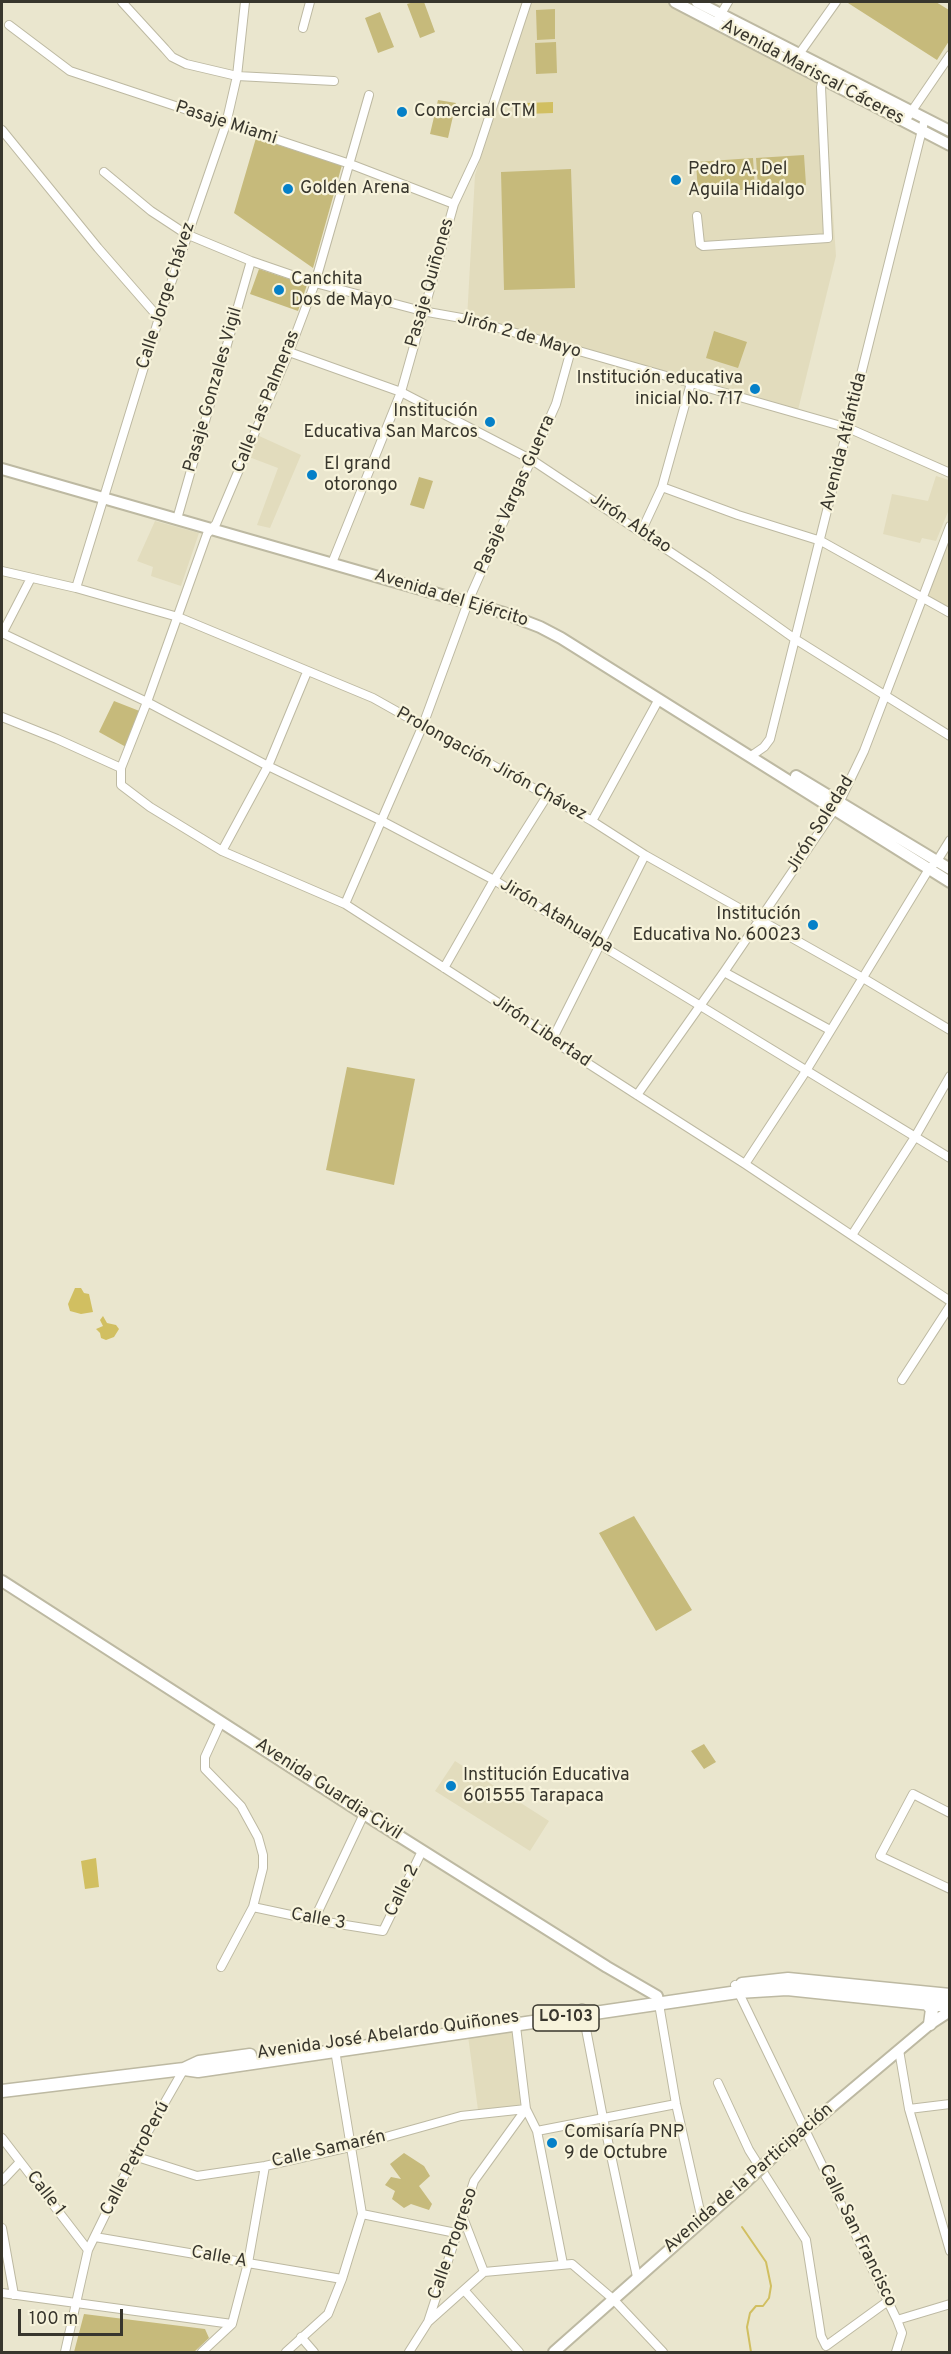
<!DOCTYPE html>
<html>
<head>
<meta charset="utf-8">
<style>
	body { margin:0 }
	#map { position:relative; width:951px; height:2354px; overflow:hidden; background:#eae6ce; font-family:Overpass,sans-serif }
	canvas { display:block }
	.frame { position:absolute; inset:0; border:3px solid #38362d; pointer-events:none }
	.scale { position:absolute; left:18px; top:2309px; width:105px; height:27px; box-sizing:border-box; border:3px solid #38362d; border-top:0; padding-left:8px; font-size:18px; line-height:21px; white-space:nowrap; color:#38362d; -webkit-text-stroke:4px #f7f3db; paint-order:stroke }
</style>
</head>
<body>
<div id="map">
<canvas width="951" height="2354"></canvas>
<div class="frame"></div>
<div class="scale">100 m</div>
</div>
<script>
const c = document.querySelector('canvas').getContext('2d');
c.lineJoin = 'round';
function paint(path, color) { c.fillStyle = color; c.fill(path, 'evenodd'); }
const toPath = rows => new Path2D(rows.map(r => 'M' + r).join(''));
function strokePath(path, color, width, dash) { c.strokeStyle = color; c.lineWidth = width; c.lineCap = dash ? 'butt' : 'round'; c.setLineDash(dash || []); c.stroke(path); }
function label(font, color, halo, rows, align = 'center') {
  c.font = font + ' Overpass,sans-serif'; c.lineWidth = 4.5; c.setLineDash([]); c.textBaseline = 'middle'; c.strokeStyle = halo; c.fillStyle = color; for (const [text, x, y, turn = 0] of rows) {
    c.save(); c.translate(x, y); c.rotate((+turn || 0) * Math.PI / 180); c.textAlign = isNaN(turn) ? turn : align; if (halo) c.strokeText(text, 0, 0); c.fillText(text, 0, 0); c.restore();
  }
}
paint(toPath([
	[530,2,666,2,824,83,836,256,797,414,467,319,475,175],
	[257,435,301,455,270,528,257,525,278,468,249,457],
	[936,476,949,480,950,507,936,541,922,538,920,543,883,534,892,494,928,501],
	[155,521,199,533,181,586,151,576,153,567,137,561],
	[949,536,949,608,930,599,929,594],
	[455,1761,549,1821,530,1851,435,1791],
	[512,2030,521,2106,478,2110,468,2036]
]), '#e2dcbd');
paint(toPath([
	[414,2,424,2,435,32,420,38,407,4],
	[849,2,936,2,949,10,949,41,937,60,848,3],
	[555,9,555,39,537,40,536,10],
	[380,12,394,47,378,53,365,18],
	[556,42,557,73,536,74,535,43],
	[438,100,456,103,448,138,430,134],
	[256,138,342,165,313,268,234,213],
	[804,155,806,185,758,188,756,158],
	[753,158,755,189,698,193,696,162],
	[571,169,575,288,504,290,501,172],
	[259,269,307,285,298,311,250,294],
	[714,331,747,342,738,368,706,358],
	[419,477,433,481,424,509,410,505],
	[114,701,142,712,126,747,99,732],
	[347,1067,415,1079,394,1185,326,1170],
	[634,1516,692,1610,656,1631,599,1533],
	[704,1744,716,1762,704,1769,691,1751],
	[404,2153,424,2166,430,2176,419,2186,432,2204,429,2210,411,2204,404,2208,392,2199,395,2191,385,2185,391,2177,401,2179,390,2164],
	[84,2314,205,2329,209,2338,194,2352,74,2352]
]), '#c6ba7b');
paint(toPath([
	[553,102,553,113,526,114,526,103],
	[75,1288,81,1288,84,1293,89,1294,93,1312,81,1314,70,1311,68,1304],
	[103,1316,107,1323,116,1325,119,1329,114,1337,106,1340,101,1338,100,1333,96,1329,103,1326,100,1320],
	[96,1858,99,1887,85,1889,81,1861]
]), '#d1bf61');
strokePath(toPath([
	[742,2227,766,2262,771,2286,769,2298,763,2306,756,2306,750,2313,747,2327,751,2352]
]), '#d1bf61', 2);
const street = toPath([
	[122,2,165,49,172,57,186,64,237,76,334,81],
	[718,19,728,2],
	[9,25,70,71,350,164,454,204],
	[303,28,310,2],
	[797,57,836,2],
	[369,95,315,283,289,352,216,524,207,534,147,702,121,768,121,785,150,807,222,851,345,904,553,1038,564,1048,637,1095,745,1164,950,1301],
	[905,121,950,55],
	[2,130,98,248,159,318],
	[104,172,151,211,186,234,251,261,315,283,422,311,467,319,848,428,950,473],
	[697,216,700,244,703,246,828,238,821,87,823,79],
	[289,352,401,392,532,460,708,577,795,639,950,736],
	[662,487,738,515,821,541,950,613],
	[177,519,251,261],
	[641,532,662,487,691,383],
	[332,563,401,392,454,204,476,157,527,2],
	[2,571,76,588,178,617,373,698,592,821,645,855,863,978,950,1030],
	[76,588,159,318,226,124,237,76,245,2],
	[2,633,147,702,268,766,382,821,494,880,950,1158],
	[2,634,31,578],
	[2,717,57,739,121,768],
	[751,756,764,747,770,739,925,118],
	[592,821,659,699],
	[222,851,268,766,307,672],
	[345,904,423,725,470,597,556,404,571,350],
	[444,968,494,880,547,796],
	[724,972,830,1030],
	[553,1038,645,855],
	[637,1095,724,972,839,803,864,751,950,526],
	[745,1164,806,1071,929,869,937,861,950,840],
	[852,1235,915,1137,950,1076],
	[902,1380,950,1306],
	[950,1813,913,1794,880,1856,950,1889],
	[253,1907,314,1920,383,1931,422,1851],
	[314,1920,364,1814],
	[221,1967,253,1907,263,1868,263,1855,258,1837,241,1806,205,1769,205,1757,221,1722],
	[735,1985,897,2320,902,2333,896,2352],
	[659,2004,676,2104,702,2220],
	[582,2008,603,2118,637,2277],
	[515,2018,526,2109,537,2131,563,2264],
	[899,2050,909,2109,950,2251],
	[718,2083,749,2150,806,2240,821,2336,826,2346,888,2301],
	[909,2109,950,2104],
	[537,2131,676,2104],
	[2,2138,88,2250],
	[134,2156,197,2176,265,2166,350,2147,461,2116,526,2109],
	[2,2181,20,2162],
	[362,2214,456,2233],
	[462,2215,484,2272],
	[2,2228,14,2295],
	[95,2237,342,2279],
	[464,2290,519,2352],
	[2,2293,232,2324],
	[897,2320,950,2304],
	[428,2322,484,2272,572,2264,613,2299,663,2352],
	[301,2337,314,2352],
	[65,2352,88,2250,134,2156,184,2069],
	[202,2352,232,2324,248,2263,265,2166],
	[286,2352,328,2314,342,2279,362,2214,334,2044],
	[409,2352,428,2322,474,2181,526,2109]
]);
const secondary = toPath([
	[675,2,950,145],
	[697,2,950,131],
	[2,469,504,613,540,627,561,638,950,882],
	[796,776,950,869],
	[2,1581,364,1814,607,1967,657,1996,659,2004],
	[779,2151,930,2024,950,2011],
	[554,2352,738,2189]
]);
const primary = toPath([
	[742,1984,788,1979,950,1995],
	[925,2002,932,2009,930,2024],
	[184,2069,199,2062,250,2055],
	[2,2091,184,2069,198,2071,738,1992,787,1989,950,2006]
]);
strokePath(street, '#bdb9a2', 10);
strokePath(secondary, '#bdb9a2', 14);
strokePath(primary, '#bdb9a2', 15);
strokePath(street, '#fff', 8);
strokePath(secondary, '#fff', 10);
strokePath(primary, '#fff', 12);
const secondaryBridge = toPath([
	[738,2189,779,2151]
]);
strokePath(secondaryBridge, '#bdb9a2', 14, []);
strokePath(secondaryBridge, '#fff', 10);
for (const [x, y, r, color] of [
	[402,112,6,"#0580c8"],
	[676,180,6,"#0580c8"],
	[288,189,6,"#0580c8"],
	[279,290,6,"#0580c8"],
	[755,389,6,"#0580c8"],
	[490,422,6,"#0580c8"],
	[312,475,6,"#0580c8"],
	[813,925,6,"#0580c8"],
	[451,1786,6,"#0580c8"],
	[552,2143,6,"#0580c8"]
]) { const dot = new Path2D(); dot.arc(x, y, r, 0, 2 * Math.PI); c.fillStyle = color; c.fill(dot); strokePath(dot, '#f7f3db', 2); }
for (const [x, y, w] of [
	[566,2018,66]
]) { const box = new Path2D(); box.roundRect(x - w / 2, y - 13, w, 26, 4.5); c.fillStyle = '#f7f3db'; c.fill(box); strokePath(box, '#38362d', 1.5); }
label('bold 16px', '#38362d', null, [
	["LO-103",566,2018]
]);
label('18px', '#38362d', '#f7f3db', [
	["Avenida Mariscal Cáceres",812,73,28],
	["Pasaje Miami",226,124,18],
	["Pasaje Quiñones",431,283,-74],
	["Calle Jorge Chávez",167,296,-72],
	["Jirón 2 de Mayo",519,336,16],
	["Pasaje Gonzales Vigil",214,390,-74],
	["Calle Las Palmeras",267,402,-68],
	["Avenida Atlántida",845,442,-76],
	["Pasaje Vargas Guerra",516,495,-66],
	["Jirón Abtao",630,524,34],
	["Avenida del Ejército",451,599,17],
	["Prolongación Jirón Chávez",491,765,29],
	["Jirón Soledad",821,825,-58],
	["Jirón Atahualpa",556,917,31],
	["Jirón Libertad",541,1032,34],
	["Avenida Guardia Civil",328,1790,33],
	["Calle 2",403,1891,-64],
	["Calle 3",318,1920,10],
	["Avenida José Abelardo Quiñones",388,2036,-8],
	["Calle Samarén",329,2150,-13],
	["Calle PetroPerú",136,2159,-62],
	["Avenida de la Participación",749,2179,-41],
	["Calle 1",45,2194,52],
	["Calle San Francisco",857,2236,64],
	["Calle Progreso",454,2244,-71],
	["Calle A",219,2258,10]
]);
label('18px', '#38362d', '#f7f3db', [
	["Comercial CTM",414,112],
	["Pedro A. Del",688,170],
	["Aguila Hidalgo",688,191],
	["Golden Arena",300,189],
	["Canchita",291,280],
	["Dos de Mayo",291,301],
	["Institución educativa",743,379,"right"],
	["inicial No. 717",743,400,"right"],
	["Institución",478,412,"right"],
	["Educativa San Marcos",478,433,"right"],
	["El grand",324,465],
	["otorongo",324,486],
	["Institución",801,915,"right"],
	["Educativa No. 60023",801,936,"right"],
	["Institución Educativa",463,1776],
	["601555 Tarapaca",463,1797],
	["Comisaría PNP",564,2133],
	["9 de Octubre",564,2154]
], 'left');
</script>
</body>
</html>
